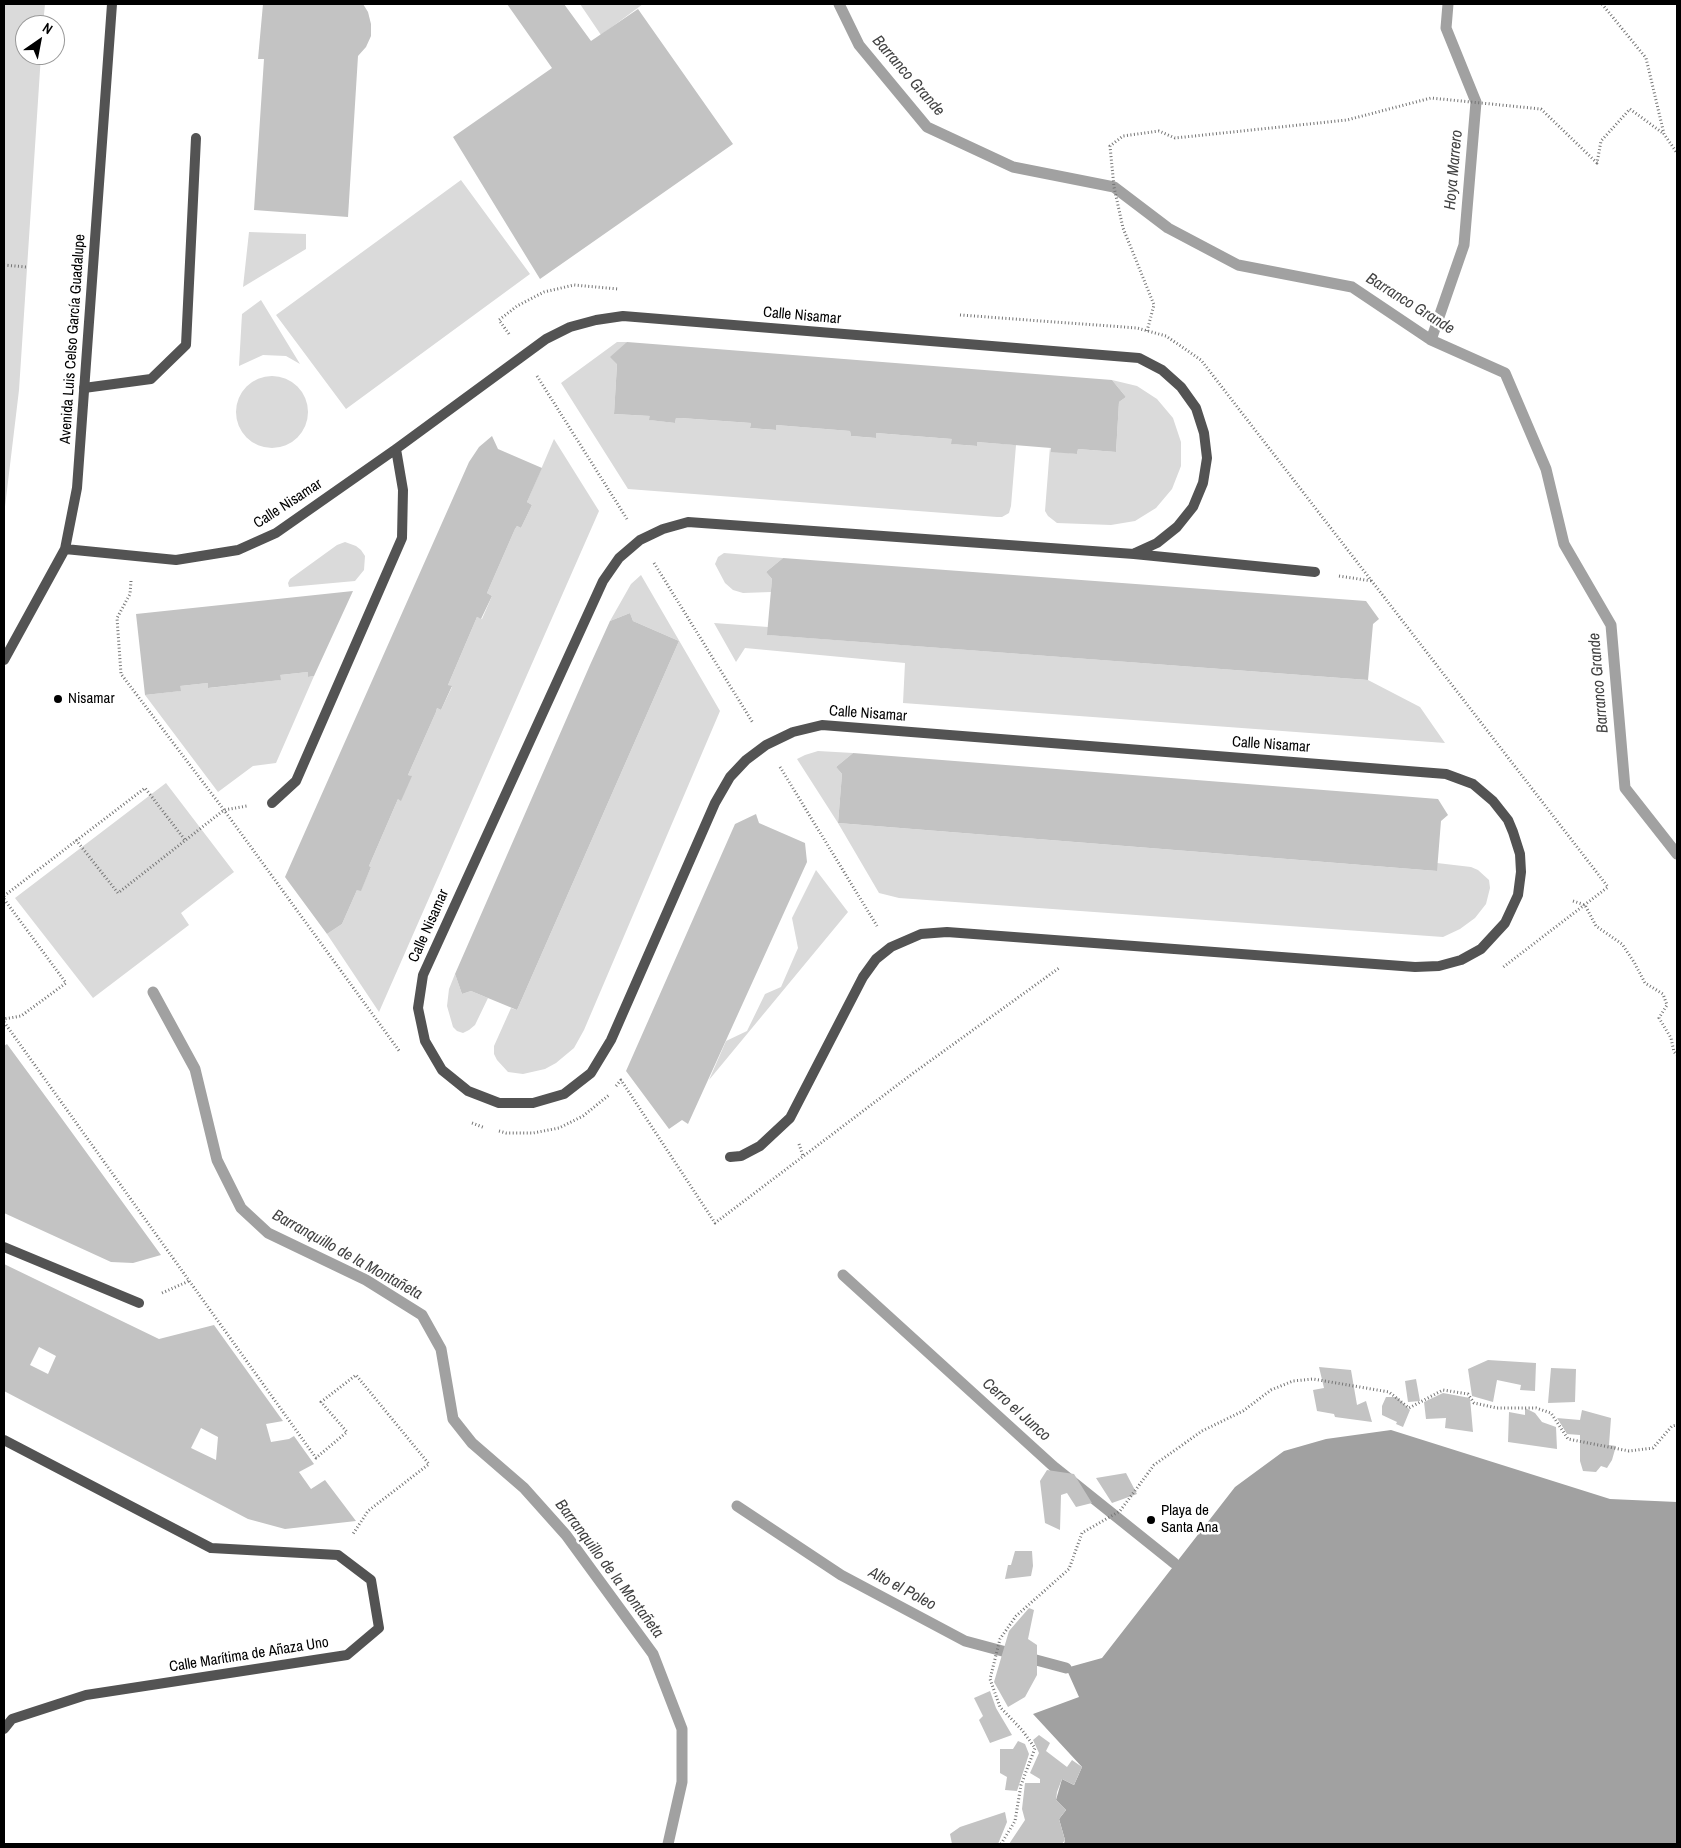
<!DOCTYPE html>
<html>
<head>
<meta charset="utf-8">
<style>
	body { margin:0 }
	#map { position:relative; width:1681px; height:1848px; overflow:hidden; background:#fff; font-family:"Archivo Narrow",sans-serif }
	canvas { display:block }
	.frame { position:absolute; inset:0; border:5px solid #000; pointer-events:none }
	.north { position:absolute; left:15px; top:15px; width:50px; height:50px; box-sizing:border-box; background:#fff; border:1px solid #999; border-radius:50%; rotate:33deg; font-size:14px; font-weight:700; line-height:20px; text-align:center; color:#000 }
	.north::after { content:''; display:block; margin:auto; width:18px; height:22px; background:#000; clip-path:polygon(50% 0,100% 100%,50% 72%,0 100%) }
</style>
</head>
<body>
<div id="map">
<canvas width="1681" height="1848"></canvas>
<div class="frame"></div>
<div class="north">N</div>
</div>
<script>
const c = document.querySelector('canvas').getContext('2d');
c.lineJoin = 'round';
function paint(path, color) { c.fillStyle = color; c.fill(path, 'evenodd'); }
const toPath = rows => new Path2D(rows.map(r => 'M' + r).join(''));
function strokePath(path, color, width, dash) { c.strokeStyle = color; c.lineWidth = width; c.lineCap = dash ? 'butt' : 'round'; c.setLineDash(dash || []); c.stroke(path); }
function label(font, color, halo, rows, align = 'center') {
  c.font = font + ' "Archivo Narrow",sans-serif'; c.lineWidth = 5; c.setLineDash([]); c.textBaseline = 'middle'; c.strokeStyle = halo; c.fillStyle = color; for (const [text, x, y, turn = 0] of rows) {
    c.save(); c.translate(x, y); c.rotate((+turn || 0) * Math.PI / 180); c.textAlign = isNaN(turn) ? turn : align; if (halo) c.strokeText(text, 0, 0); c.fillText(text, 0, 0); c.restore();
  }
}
paint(toPath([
	[4,4,45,4,43,25,25,25,25,55,41,55,19,390,4,515],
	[580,4,643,4,601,35],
	[461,180,530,274,346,409,276,315],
	[249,232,306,234,306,249,243,287],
	[261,300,300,364,286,356,263,355,239,366,242,314],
	[617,342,627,342,617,364,614,414,650,416,650,420,675,423,676,418,681,418,751,423,750,428,775,430,776,425,850,431,851,436,875,438,876,433,952,439,952,444,976,446,977,442,1016,445,1011,506,1009,513,1002,517,997,517,628,489,561,383],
	'236 412a36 36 0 1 1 72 0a36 36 0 1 1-72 0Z',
	[1112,380,1137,386,1157,399,1173,418,1181,442,1181,466,1172,489,1156,508,1135,521,1111,525,1057,523,1048,516,1045,511,1050,447,1051,451,1077,454,1078,449,1116,452,1119,402,1126,397],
	[554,439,599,511,379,1012,327,934,342,924,357,890,361,890,371,867,369,866,398,799,401,800,411,776,408,775,436,712,437,708,441,710,452,687,448,685,477,617,482,619,492,596,487,593,515,529,517,526,521,528,532,505,527,502],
	[345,542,356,546,361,550,365,556,364,570,355,581,289,587,288,583,290,579,337,545],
	[724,553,783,558,766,572,772,579,771,592,743,593,733,590,725,583,715,564,718,557],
	[641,575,720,711,584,1030,574,1048,556,1063,545,1069,523,1074,508,1072,497,1060,494,1054,494,1046,511,1008,517,1010,679,641,633,621,630,613,610,621,631,584],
	[714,623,768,627,768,635,1368,680,1420,707,1445,743,903,703,905,663,745,648,736,662],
	[308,672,308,677,314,676,276,763,253,766,218,792,145,695,180,691,180,686,208,683,209,688,280,680,280,675],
	[818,751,853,753,836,767,842,774,838,823,1437,871,1437,863,1471,867,1478,870,1489,880,1490,888,1486,904,1475,918,1460,929,1443,937,899,898,879,893,838,823,797,759,805,755],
	[166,783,234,872,181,913,189,925,93,998,15,898],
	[816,870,848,912,709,1080,726,1041,747,1031,765,994,781,987,798,948,792,918],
	[455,974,462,994,471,991,488,998,475,1025,469,1030,463,1033,457,1031,453,1027,447,1006,449,989]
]), '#dadada');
paint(toPath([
	[1391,1430,1610,1499,1677,1502,1677,1844,1064,1844,1065,1840,1059,1819,1066,1810,1056,1800,1062,1779,1074,1785,1082,1767,1033,1714,1079,1697,1066,1668,1102,1658,1235,1487,1284,1451,1326,1439]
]), '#a1a1a1');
strokePath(toPath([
	[839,4,859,45,927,127,1013,167,1114,187,1168,228,1238,265,1352,287,1431,340,1505,373,1546,469,1564,544,1611,625,1625,788,1677,854],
	[1431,340,1464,245,1476,102,1446,28,1448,4],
	[153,992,195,1069,217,1160,241,1208,268,1233,366,1280,422,1315,441,1349,453,1419,472,1443,524,1488,566,1535,653,1654,682,1729,682,1782,668,1844],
	[843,1275,1053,1466,1174,1563],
	[737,1506,841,1575,965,1641,1066,1668]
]), '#a1a1a1', 11);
paint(toPath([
	[263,4,363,4,368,12,371,24,371,36,366,47,358,56,348,217,254,210,264,59,258,59],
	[507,4,564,4,591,41,638,9,733,144,540,279,453,137,552,68],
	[627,342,1112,380,1126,397,1119,402,1116,452,1078,449,1077,454,1051,452,1051,448,977,442,977,446,951,444,952,439,876,433,876,438,851,436,850,431,776,425,776,430,750,428,751,423,681,418,676,418,675,423,649,420,650,416,614,414,617,364,610,357],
	[492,436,498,449,542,468,527,502,532,505,521,528,517,526,515,529,487,593,492,596,481,619,477,617,448,685,452,686,441,710,437,708,436,712,408,775,412,776,401,801,398,799,369,866,371,867,361,891,357,890,342,924,327,934,285,877,469,462,479,447],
	[783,558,1366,601,1379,619,1373,624,1368,680,767,635,772,579,766,572],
	[353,591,314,676,308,677,308,672,280,675,281,680,208,688,208,683,180,686,181,691,145,695,136,614],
	[630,613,633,621,679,641,517,1010,471,991,462,994,455,974,590,665,610,621],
	[853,753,1438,799,1448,815,1441,821,1437,871,838,823,842,774,836,767],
	[756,814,759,823,805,843,807,862,688,1124,682,1120,669,1129,626,1071,735,824],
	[7,1044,57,1112,161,1255,133,1263,111,1262,4,1213,4,1046],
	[4,1264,159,1339,214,1325,283,1421,266,1424,271,1442,289,1439,294,1436,314,1464,299,1472,311,1489,325,1480,356,1521,285,1529,248,1519,4,1391],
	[39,1347,56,1356,48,1374,30,1365],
	[201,1428,218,1437,216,1460,191,1448],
	[1488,1360,1536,1363,1535,1391,1520,1390,1521,1385,1497,1380,1493,1402,1472,1396,1468,1369],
	[1319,1367,1351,1370,1357,1405,1366,1401,1372,1422,1335,1417,1334,1414,1317,1411,1313,1390,1324,1388],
	[1551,1368,1576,1369,1575,1402,1548,1403],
	[1416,1379,1420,1401,1408,1402,1405,1381],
	[1443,1393,1470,1398,1473,1432,1445,1428,1446,1418,1426,1419,1424,1402],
	[1386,1397,1397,1397,1410,1410,1403,1427,1396,1424,1397,1422,1382,1415,1382,1406],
	[1525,1408,1535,1413,1542,1422,1556,1427,1557,1449,1508,1442,1509,1412,1525,1415],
	[1582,1410,1611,1418,1609,1445,1616,1446,1612,1460,1607,1468,1601,1466,1596,1472,1583,1471,1580,1461,1580,1435,1567,1434,1557,1418,1580,1420],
	[1047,1470,1074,1474,1092,1503,1076,1507,1067,1493,1061,1495,1060,1530,1045,1523,1040,1481],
	[1126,1473,1137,1494,1112,1503,1096,1478],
	[1015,1551,1032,1551,1033,1566,1031,1576,1005,1579,1008,1565,1011,1565],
	[1029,1608,1034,1610,1028,1639,1037,1645,1037,1675,1025,1697,1008,1707,994,1682,1009,1631],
	[990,1691,996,1708,1012,1735,990,1743,979,1720,983,1716,974,1698],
	[1039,1735,1050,1743,1046,1751,1067,1767,1072,1760,1082,1767,1074,1785,1062,1779,1057,1792,1056,1800,1066,1810,1059,1819,1065,1840,1062,1844,1009,1844,1025,1820,1022,1809,1025,1783,1040,1783,1040,1779,1030,1773,1039,1753,1033,1740],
	[1018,1741,1025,1744,1029,1754,1017,1791,1005,1790,1007,1777,1000,1773,1000,1749,1013,1749],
	[1005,1812,1007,1822,998,1844,952,1844,950,1834,960,1827]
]), '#c3c3c3');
strokePath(toPath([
	[1602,4,1646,58,1664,134,1677,153],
	[4,265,26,267],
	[960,315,1137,328,1166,336,1201,360,1608,887,1502,968],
	[1147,331,1154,305,1123,228,1114,187,1110,146,1123,136,1159,131,1175,138,1347,120,1431,98,1541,109,1597,163,1601,141,1630,109,1664,134],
	[509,334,499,320,517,306,544,292,574,285,618,289],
	[537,376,627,519],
	[654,563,753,723],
	[1339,576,1372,581],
	[131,581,130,594,117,618,121,674,224,810,400,1052],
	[780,767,877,926],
	[76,840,118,893,224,810,247,806],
	[4,896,145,788,185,840],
	[4,899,66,983,21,1016,4,1019],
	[1573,901,1585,905,1596,926,1622,944,1634,962,1645,983,1663,994,1667,1005,1659,1018,1671,1038,1674,1052,1677,1055],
	[4,1022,316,1458,347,1432,321,1402,356,1375,429,1464,368,1511,353,1534],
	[616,1086,621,1080,715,1223,912,1074,1059,968],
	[472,1123,485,1128],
	[499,1131,506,1133,533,1133,559,1128,583,1116,609,1095],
	[799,1144,803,1156],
	[162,1293,189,1281],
	[1001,1844,1015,1821,1021,1785,1035,1748,1022,1730,1000,1707,990,1679,1000,1639,1016,1616,1069,1569,1082,1533,1120,1511,1154,1465,1202,1431,1243,1411,1271,1390,1293,1381,1313,1379,1389,1392,1409,1408,1443,1390,1468,1394,1474,1403,1497,1408,1536,1408,1551,1413,1568,1439,1629,1451,1653,1448,1672,1426,1677,1425]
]), '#757575', 3, [1, 2.5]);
strokePath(toPath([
	[84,388,151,379,186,345,196,138]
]), '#535353', 10);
strokePath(toPath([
	[65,549,176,560,238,550,276,533,396,449,546,339,570,327,596,320,623,316,1139,358,1162,370,1181,387,1196,408,1204,433,1207,458,1203,483,1193,507,1177,527,1157,543,1135,553],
	[4,660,65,549,77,488,112,4],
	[272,803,296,781,402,538,403,490,396,449],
	[730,1157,741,1156,760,1146,790,1118,863,977,876,959,891,947,921,934,947,932,1415,967,1439,966,1461,960,1481,949,1505,923,1518,895,1521,872,1520,854,1513,832,1508,820,1493,801,1473,784,1446,774,822,725,793,732,766,745,746,760,730,777,715,803,611,1040,591,1073,564,1094,533,1103,499,1103,468,1091,442,1070,425,1041,418,1008,423,975,603,581,619,558,640,540,663,529,688,522,1134,554,1315,572],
	[4,1247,139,1303],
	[4,1440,211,1548,338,1555,371,1580,379,1628,347,1655,86,1695,12,1719,4,1729]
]), '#535353', 10);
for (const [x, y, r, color] of [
	[58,699,5,"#000"],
	[1151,1520,5,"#000"]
]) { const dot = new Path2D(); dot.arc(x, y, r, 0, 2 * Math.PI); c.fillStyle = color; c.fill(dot); strokePath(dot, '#fff', 2); }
label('15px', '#000', '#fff', [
	["Calle Nisamar",802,316,5],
	["Avenida Luis Celso García Guadalupe",73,339,-86],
	["Calle Nisamar",288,504,-33],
	["Calle Nisamar",868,714,4],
	["Calle Nisamar",1271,745,4],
	["Calle Nisamar",429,926,-66],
	["Calle Marítima de Añaza Uno",249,1655,-9]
]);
label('15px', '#000', '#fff', [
	["Nisamar",68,699],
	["Playa de",1161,1511],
	["Santa Ana",1161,1528]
], 'left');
label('italic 16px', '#424242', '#fff', [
	["Barranco Grande",908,76,49],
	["Hoya Marrero",1454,170,-85],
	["Barranco Grande",1410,304,32],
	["Barranco Grande",1599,683,-95],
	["Barranquillo de la Montañeta",347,1255,29],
	["Cerro el Junco",1016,1410,42],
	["Barranquillo de la Montañeta",609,1569,53],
	["Alto el Poleo",902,1589,28]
]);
</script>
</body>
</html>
